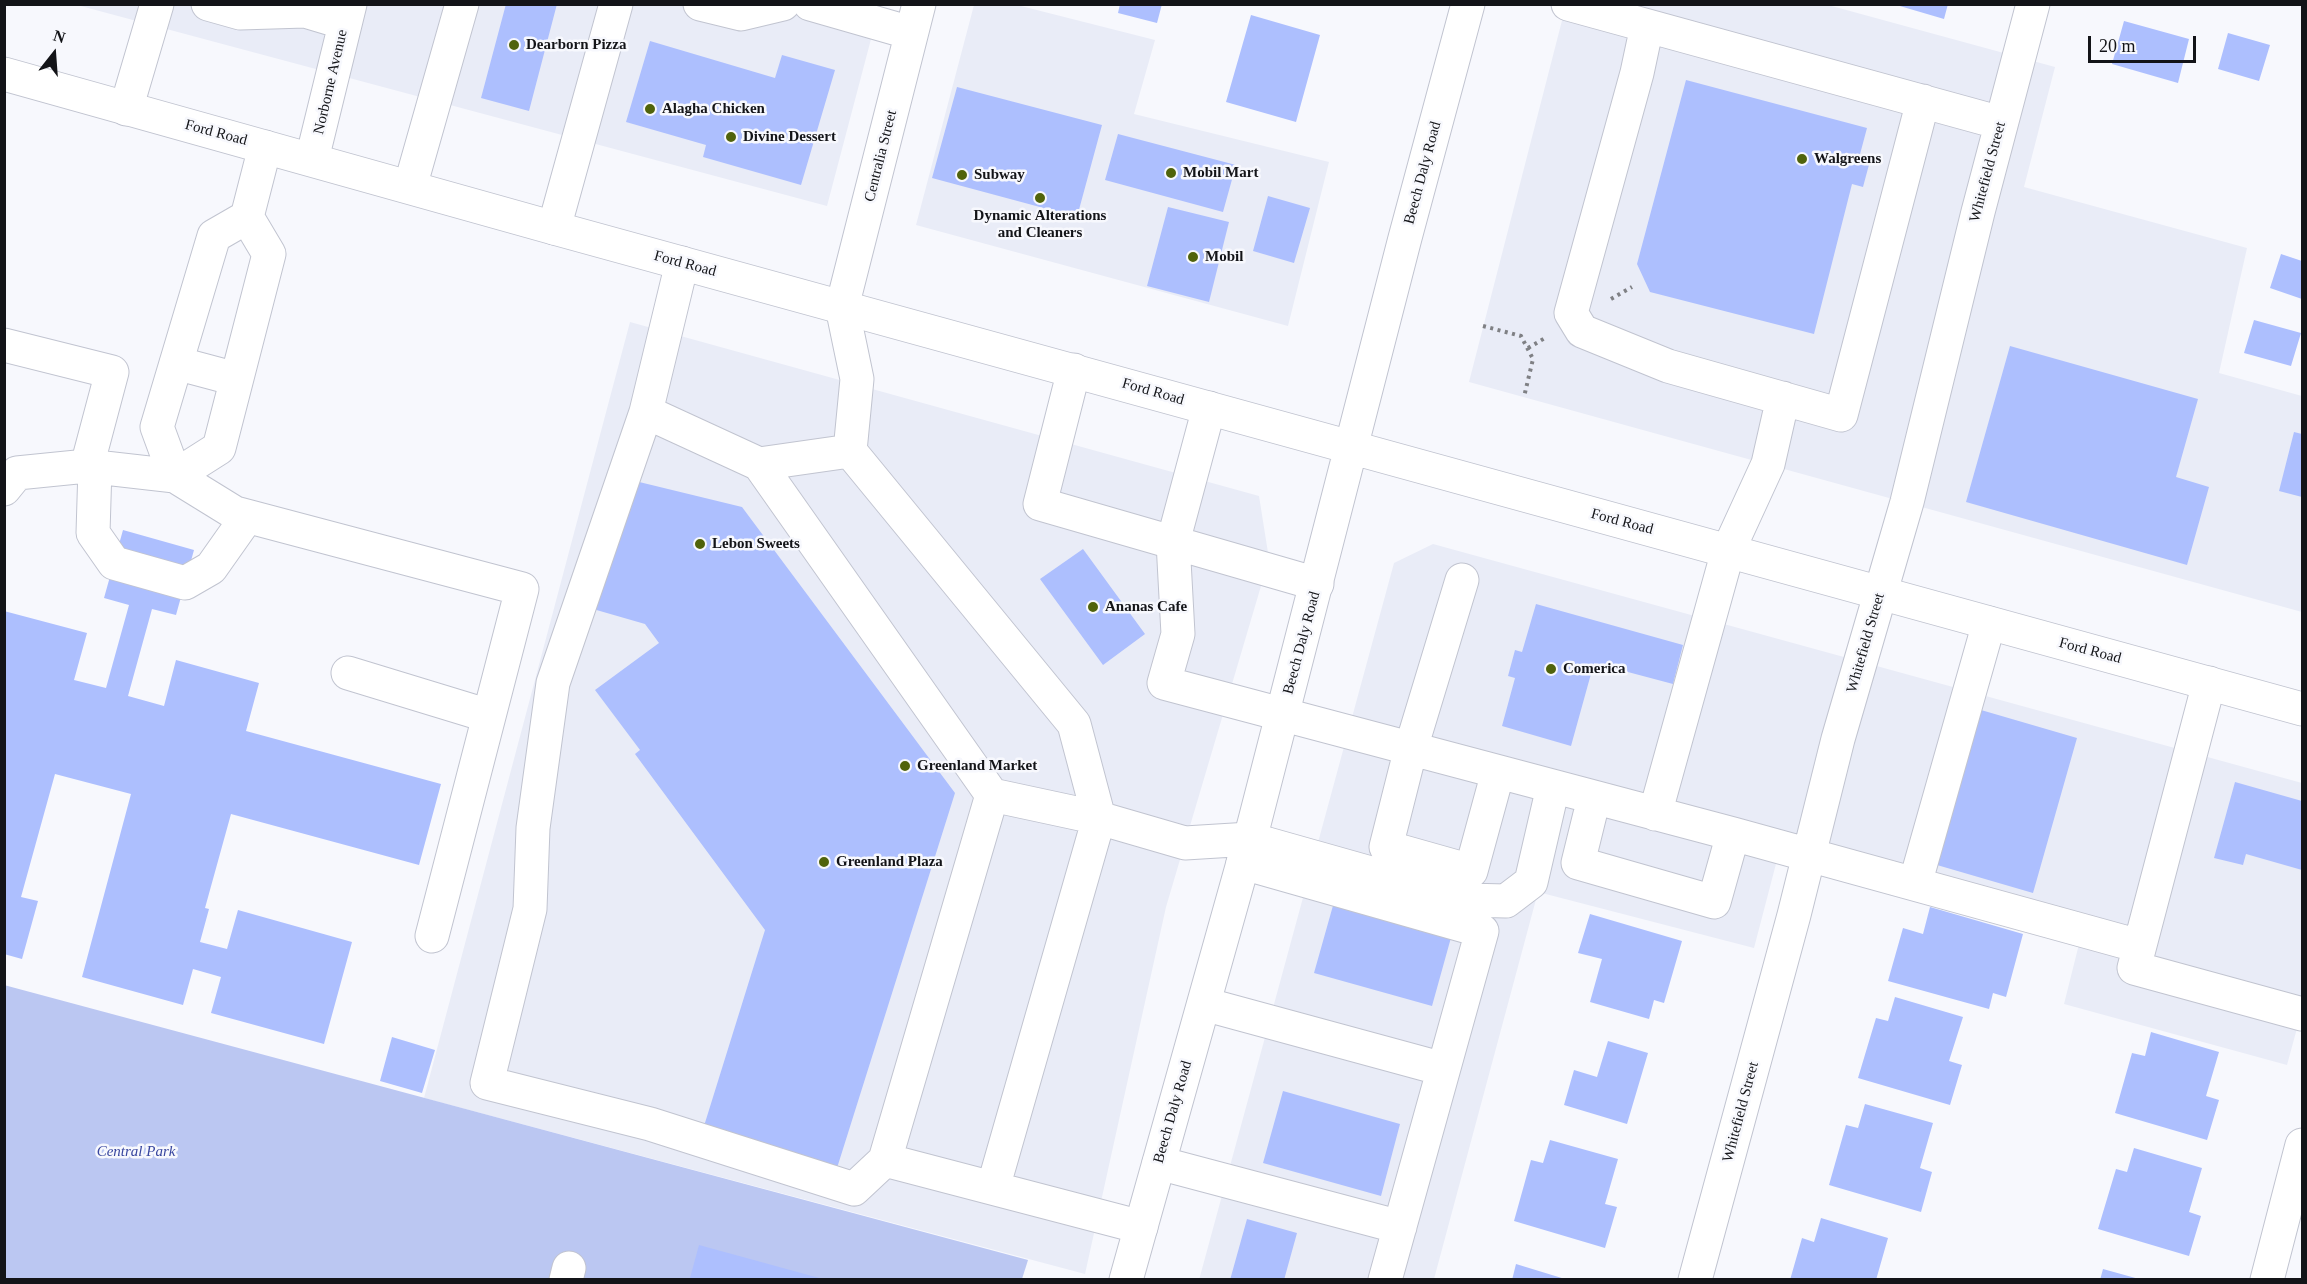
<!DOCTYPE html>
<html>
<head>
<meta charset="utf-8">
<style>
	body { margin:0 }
	#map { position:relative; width:2307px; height:1284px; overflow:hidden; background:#f7f8fd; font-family:Georgia,serif }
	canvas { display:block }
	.frame { position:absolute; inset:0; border:6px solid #131418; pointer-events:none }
	.north { position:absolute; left:24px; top:24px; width:60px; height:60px; -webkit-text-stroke:4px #f7f8fd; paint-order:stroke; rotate:17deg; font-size:16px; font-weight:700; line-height:24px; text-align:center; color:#131418 }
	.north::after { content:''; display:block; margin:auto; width:21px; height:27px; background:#131418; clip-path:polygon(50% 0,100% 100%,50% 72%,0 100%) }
	.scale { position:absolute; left:2088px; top:36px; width:108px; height:27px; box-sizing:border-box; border:3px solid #131418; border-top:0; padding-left:8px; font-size:18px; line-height:21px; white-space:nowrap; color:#131418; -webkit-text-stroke:4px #f7f8fd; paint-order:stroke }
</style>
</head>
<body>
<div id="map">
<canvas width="2307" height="1284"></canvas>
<div class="frame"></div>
<div class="north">N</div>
<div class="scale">20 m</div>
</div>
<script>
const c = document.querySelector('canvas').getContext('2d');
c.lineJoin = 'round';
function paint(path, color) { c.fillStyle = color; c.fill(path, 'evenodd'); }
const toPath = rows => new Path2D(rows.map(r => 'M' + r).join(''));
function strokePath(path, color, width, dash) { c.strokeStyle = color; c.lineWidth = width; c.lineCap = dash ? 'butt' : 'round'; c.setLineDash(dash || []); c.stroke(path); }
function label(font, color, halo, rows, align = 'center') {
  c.font = font + ' Georgia,serif'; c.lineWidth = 5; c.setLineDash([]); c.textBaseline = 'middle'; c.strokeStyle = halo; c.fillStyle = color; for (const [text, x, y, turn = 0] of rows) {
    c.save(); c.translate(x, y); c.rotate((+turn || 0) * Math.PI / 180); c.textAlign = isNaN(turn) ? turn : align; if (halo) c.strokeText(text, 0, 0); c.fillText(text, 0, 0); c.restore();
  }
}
paint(toPath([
	[77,5,880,5,827,206],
	[974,5,1017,5,1155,40,1134,114,1329,162,1288,326,916,225],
	[1566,5,1828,5,2055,67,2024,187,2247,248,2219,373,2302,396,2302,612,1469,382],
	[630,322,1259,496,1269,559,1166,907,1085,1274,424,1098],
	[1433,544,2302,783,2302,1010,2287,1065,2064,1004,2079,944,1777,860,1754,948,1538,892,1434,1279,1199,1280,1394,563]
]), '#e9ecf7');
paint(toPath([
	[4,985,1028,1260,1022,1279,5,1279]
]), '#bbc7f2');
paint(toPath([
	[506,4,557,4,529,111,481,98],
	[1120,4,1162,4,1157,23,1118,13],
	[1893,4,1948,4,1944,19],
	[1251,15,1320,35,1296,122,1226,102],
	[2124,21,2189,39,2178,83,2112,64],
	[2228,33,2270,45,2259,81,2218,69],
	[650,41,775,78,782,55,835,70,801,185,703,157,706,145,626,122],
	[1686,80,1867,128,1859,158,1870,161,1863,187,1852,184,1814,334,1650,292,1637,264],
	[957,87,1102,125,1077,217,932,178],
	[1118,134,1236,165,1223,212,1105,180],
	[1268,196,1310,208,1294,263,1253,251],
	[1168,207,1229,222,1209,302,1147,286],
	[2281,254,2302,261,2302,299,2270,288],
	[2254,320,2301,333,2291,366,2244,353],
	[2010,346,2198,399,2176,477,2209,487,2187,565,1966,502],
	[2294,432,2302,434,2302,497,2279,491],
	[631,480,742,507,955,793,837,1168,704,1126,765,930,635,754,640,750,595,690,659,643,645,624,593,609],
	[123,530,194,550,176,615,152,609,128,696,164,706,176,660,259,683,246,731,441,784,419,865,231,814,205,908,209,909,200,942,227,949,238,910,352,942,324,1044,211,1013,221,977,193,969,183,1005,82,977,131,794,55,774,21,897,38,901,22,959,4,954,4,611,87,633,74,680,106,688,129,605,104,598],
	[1083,549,1145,634,1103,665,1040,579],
	[1536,604,1683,645,1673,684,1594,663,1571,746,1502,726,1515,678,1508,676,1515,650,1522,652],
	[1981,710,2077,738,2033,893,1937,865],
	[2235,782,2302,801,2302,870,2246,854,2243,865,2214,858],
	[1334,902,1452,934,1432,1006,1314,973],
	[1930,907,2023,934,2006,997,1993,993,1989,1009,1888,981,1903,928,1923,934],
	[1590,914,1682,941,1664,1003,1654,1000,1649,1019,1590,1002,1602,959,1578,953],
	[1895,997,1963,1017,1949,1061,1962,1065,1950,1105,1858,1078,1876,1018,1888,1021],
	[2151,1032,2219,1052,2206,1096,2219,1100,2207,1140,2115,1113,2132,1053,2145,1056],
	[392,1037,435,1050,422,1093,380,1081],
	[1608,1041,1648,1053,1627,1124,1564,1105,1574,1070,1597,1077],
	[1283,1091,1400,1124,1381,1196,1263,1163],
	[1865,1104,1933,1123,1920,1168,1932,1172,1921,1212,1829,1185,1846,1125,1858,1128],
	[1550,1140,1618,1159,1605,1204,1617,1207,1605,1248,1514,1221,1531,1160,1543,1163],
	[2134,1148,2202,1168,2189,1212,2201,1216,2189,1256,2098,1229,2116,1169,2127,1172],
	[1821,1218,1888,1238,1876,1280,1790,1280,1802,1238,1814,1242],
	[1247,1219,1297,1233,1284,1280,1230,1280],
	[699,1245,823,1279,823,1280,697,1280,690,1278],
	[1516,1264,1565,1279,1565,1280,1512,1280],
	[2103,1269,2139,1279,2139,1280,2100,1280]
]), '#adbffe');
const minor = toPath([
	[208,4,240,13,305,11,345,23],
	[700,4,741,14,783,4],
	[810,4,911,33],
	[919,4,842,307,857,379,850,451,1074,724,1099,818,993,1188],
	[1568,4,2001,123],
	[1647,26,1637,73,1571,313,1582,331,1668,366,1841,415,1923,101],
	[126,109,157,4],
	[312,159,350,4],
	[410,187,462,4],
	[554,228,616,4],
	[682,263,646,412,759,464,992,795,885,1160,1141,1227],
	[4,345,112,372,87,466],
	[176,363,236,379],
	[1074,370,1040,504,1317,584],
	[1209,408,1173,542,1178,634,1164,683,1733,834,2139,946],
	[646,412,553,683,533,828,530,909,487,1083,650,1124,854,1189,885,1160],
	[759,464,850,451],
	[95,467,93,533,114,563,185,583,211,568,247,517],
	[175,476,219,448,269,254,247,217,265,147],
	[175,476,157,427,214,236,247,217],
	[4,489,17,473,87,466,175,476,235,513,522,589,432,936],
	[1462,580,1411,748,1386,847,1471,871,1498,772],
	[348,673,489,716],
	[2209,683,2134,968,2302,1014],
	[992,795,1099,818,1185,843,1250,839,1466,900,1506,901,1531,882,1553,787],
	[1594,798,1578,863,1714,902,1733,834],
	[1655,814,1728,551,1768,464,1783,398],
	[1243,863,1482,931,1385,1280],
	[1915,884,1989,623],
	[1204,1004,1443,1069],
	[1159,1163,1400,1227],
	[566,1280,569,1268],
	[1695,1280,1794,915,1838,739,1907,502,1978,212,2033,4],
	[2267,1280,2302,1145]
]);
const major = toPath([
	[4,74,554,228,2302,709],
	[1126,1280,1254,824,1405,238,1468,4]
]);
strokePath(minor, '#c1c4d0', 35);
strokePath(major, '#c1c4d0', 35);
strokePath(toPath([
	[1611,299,1632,287],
	[1483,326,1521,336,1533,359,1524,397],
	[1528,348,1545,338]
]), '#7f8084', 4, [3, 4.5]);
strokePath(minor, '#fff', 33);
strokePath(major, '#fff', 33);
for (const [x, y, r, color] of [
	[514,45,6,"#50630c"],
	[650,109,6,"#50630c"],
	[731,137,6,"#50630c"],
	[1802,159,6,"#50630c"],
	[1171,173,6,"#50630c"],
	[962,175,6,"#50630c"],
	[1040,198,6,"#50630c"],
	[1193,257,6,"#50630c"],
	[700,544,6,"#50630c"],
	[1093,607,6,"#50630c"],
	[1551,669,6,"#50630c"],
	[905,766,6,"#50630c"],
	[824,862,6,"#50630c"]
]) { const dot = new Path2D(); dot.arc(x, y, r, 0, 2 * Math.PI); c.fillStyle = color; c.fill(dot); strokePath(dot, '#f7f8fd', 2); }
label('bold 15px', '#131418', '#f7f8fd', [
	["Dearborn Pizza",526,45],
	["Alagha Chicken",662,109],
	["Divine Dessert",743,137],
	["Walgreens",1814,159],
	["Mobil Mart",1183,173],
	["Subway",974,175],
	["Dynamic Alterations",1040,216,"center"],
	["and Cleaners",1040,233,"center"],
	["Mobil",1205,257],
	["Lebon Sweets",712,544],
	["Ananas Cafe",1105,607],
	["Comerica",1563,669],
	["Greenland Market",917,766],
	["Greenland Plaza",836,862]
], 'left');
label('15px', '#131418', '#f7f8fd', [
	["Norborne Avenue",331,82,-77],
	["Ford Road",216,133,15],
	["Centralia Street",881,156,-76],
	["Whitefield Street",1988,172,-75],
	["Beech Daly Road",1423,173,-75],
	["Ford Road",685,264,15],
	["Ford Road",1153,392,16],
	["Ford Road",1622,522,15],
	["Beech Daly Road",1302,643,-75],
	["Whitefield Street",1866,643,-74],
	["Ford Road",2090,651,15],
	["Beech Daly Road",1173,1112,-74],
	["Whitefield Street",1741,1112,-75]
]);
label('italic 15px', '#38469f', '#f7f8fd', [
	["Central Park",136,1152]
]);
</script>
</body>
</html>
